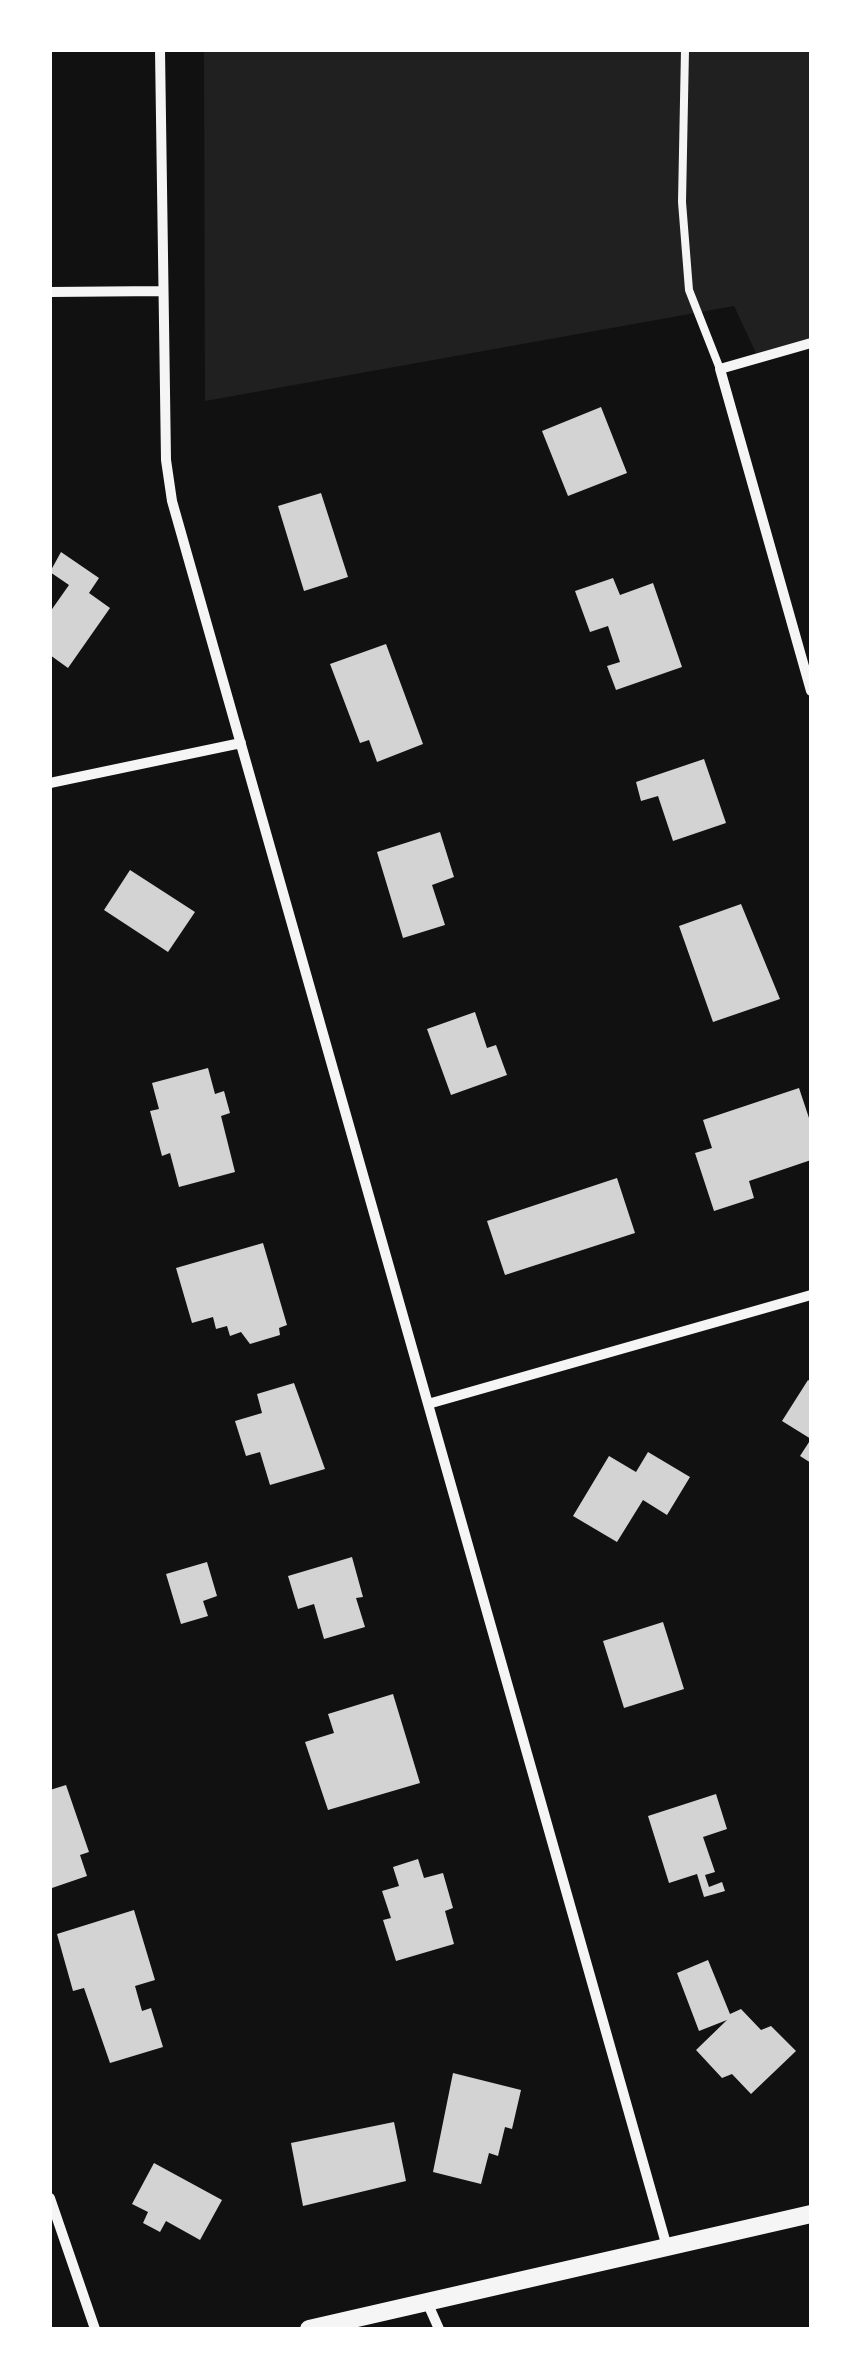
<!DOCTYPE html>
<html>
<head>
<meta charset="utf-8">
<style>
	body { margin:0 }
	#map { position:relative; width:861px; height:2379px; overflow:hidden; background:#111; font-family:Raleway,sans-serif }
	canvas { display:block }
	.frame { position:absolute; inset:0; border:52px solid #fff; pointer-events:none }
</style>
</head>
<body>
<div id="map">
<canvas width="861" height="2379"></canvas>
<div class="frame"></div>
</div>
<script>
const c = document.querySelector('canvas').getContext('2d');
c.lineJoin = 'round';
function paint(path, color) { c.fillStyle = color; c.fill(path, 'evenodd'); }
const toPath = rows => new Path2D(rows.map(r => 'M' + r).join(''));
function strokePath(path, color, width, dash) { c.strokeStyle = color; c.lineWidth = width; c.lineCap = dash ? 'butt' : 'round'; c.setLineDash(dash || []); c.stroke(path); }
paint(toPath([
	[204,50,811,50,811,338,756,353,734,306,205,401]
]), '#202020');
paint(toPath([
	[601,407,627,473,568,496,542,431],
	[321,493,348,577,304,591,278,506],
	[61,552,99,578,89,593,110,608,68,668,50,655,50,612,69,585,50,572],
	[613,578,620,595,653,583,682,667,616,690,607,666,620,662,608,626,590,632,575,591],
	[386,644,423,744,377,762,369,740,360,743,330,664],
	[704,759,726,823,673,841,658,796,641,801,636,782],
	[440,832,454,877,432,885,445,925,403,938,377,852],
	[130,870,195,912,168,952,104,910],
	[741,904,780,999,713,1022,679,926],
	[475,1012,487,1048,496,1045,507,1075,451,1095,427,1029],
	[208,1068,215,1094,224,1091,230,1113,221,1116,235,1172,179,1187,170,1153,162,1156,150,1111,159,1109,152,1083],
	[799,1088,811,1124,811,1160,749,1181,754,1198,714,1211,695,1153,712,1148,703,1120],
	[617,1178,635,1233,505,1275,487,1221],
	[263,1243,287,1325,279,1328,280,1335,250,1344,241,1332,230,1336,227,1326,216,1329,213,1317,192,1323,176,1268],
	[808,1380,811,1382,811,1463,800,1456,811,1439,782,1421],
	[294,1383,325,1469,270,1485,260,1452,246,1456,235,1421,262,1413,257,1394],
	[648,1452,690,1477,667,1515,643,1500,617,1542,573,1516,609,1456,636,1472],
	[352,1557,363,1597,356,1598,365,1627,324,1639,314,1604,298,1609,288,1576],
	[207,1562,217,1596,203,1601,208,1616,181,1624,166,1574],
	[663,1622,684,1689,624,1708,603,1641],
	[393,1694,420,1783,328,1810,305,1742,334,1733,328,1714],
	[66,1785,89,1852,80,1855,87,1876,52,1888,50,1790],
	[716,1794,727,1829,703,1837,715,1872,705,1875,709,1887,722,1882,725,1891,704,1897,697,1874,669,1883,648,1816],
	[418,1859,424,1878,443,1873,453,1908,445,1911,454,1944,396,1961,383,1920,391,1918,382,1891,399,1886,393,1867],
	[134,1910,155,1980,135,1986,142,2011,151,2008,163,2047,110,2063,84,1988,73,1991,57,1934],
	[708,1960,730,2014,741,2009,761,2030,771,2026,796,2051,751,2094,732,2074,722,2078,696,2050,727,2020,699,2031,677,1973],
	[453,2073,521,2090,512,2129,505,2127,498,2156,489,2153,481,2184,433,2172],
	[394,2122,406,2181,303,2206,291,2143],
	[154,2163,222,2200,200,2240,166,2221,160,2232,143,2223,148,2212,132,2204]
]), '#d3d3d3');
strokePath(toPath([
	[685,50,682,202,689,290,720,369]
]), '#f5f5f5', 8);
strokePath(toPath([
	[160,50,166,460,172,501,667,2247],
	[50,292,163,291],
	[811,343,720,369,811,691],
	[50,783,241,743],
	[428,1404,811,1295],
	[50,2198,95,2329],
	[427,2302,439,2329]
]), '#f5f5f5', 10);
strokePath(toPath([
	[309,2329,811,2214]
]), '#f5f5f5', 18);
</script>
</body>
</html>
